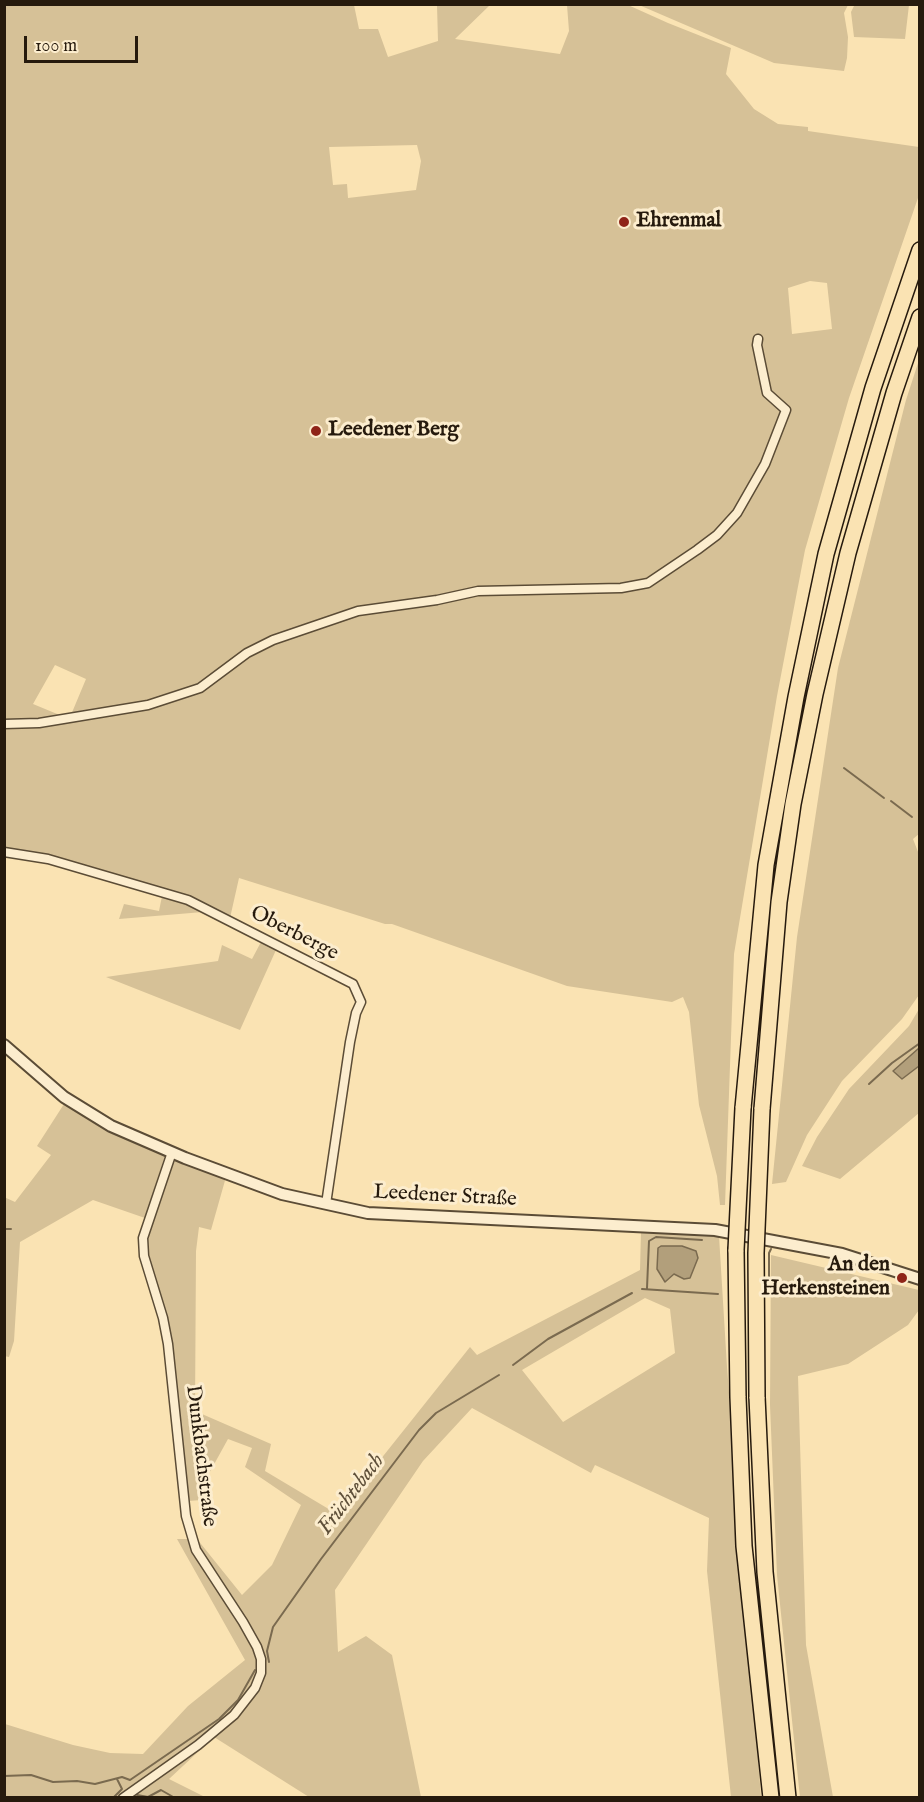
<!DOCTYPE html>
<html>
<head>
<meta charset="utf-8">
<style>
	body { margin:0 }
	#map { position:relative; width:924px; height:1802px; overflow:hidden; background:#fae3b3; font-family:"IM FELL English",serif }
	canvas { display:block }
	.frame { position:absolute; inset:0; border:6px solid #261a0d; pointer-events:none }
	.scale { position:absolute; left:24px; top:36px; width:114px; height:27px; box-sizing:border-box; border:3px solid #261a0d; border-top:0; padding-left:8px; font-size:18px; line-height:21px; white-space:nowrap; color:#261a0d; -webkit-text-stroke:4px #fcedce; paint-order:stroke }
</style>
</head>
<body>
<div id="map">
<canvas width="924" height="1802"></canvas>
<div class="frame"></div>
<div class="scale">100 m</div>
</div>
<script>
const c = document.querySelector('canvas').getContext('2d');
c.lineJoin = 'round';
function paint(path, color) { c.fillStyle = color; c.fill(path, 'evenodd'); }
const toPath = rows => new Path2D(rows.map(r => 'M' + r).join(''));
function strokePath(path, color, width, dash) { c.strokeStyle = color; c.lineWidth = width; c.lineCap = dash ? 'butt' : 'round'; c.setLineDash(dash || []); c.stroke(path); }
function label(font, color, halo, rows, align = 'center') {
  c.font = font + ' "IM FELL English",serif'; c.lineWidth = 6; c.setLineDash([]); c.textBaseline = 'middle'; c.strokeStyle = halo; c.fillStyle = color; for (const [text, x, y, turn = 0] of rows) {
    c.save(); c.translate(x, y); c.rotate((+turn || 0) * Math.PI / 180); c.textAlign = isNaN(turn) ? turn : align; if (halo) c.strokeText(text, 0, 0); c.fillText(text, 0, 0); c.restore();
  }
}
paint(toPath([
	[855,4,909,5,905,39,854,37,851,12],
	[5,5,354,5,359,29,378,29,388,57,438,41,437,5,490,5,455,39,560,54,569,31,567,5,628,5,668,23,731,48,726,74,754,109,778,124,808,127,808,131,919,147,919,195,849,398,805,550,777,696,734,954,725,1205,720,1205,717,1176,699,1105,689,1012,683,997,672,1002,567,986,392,924,385,924,239,878,230,918,181,894,5,848,5,728,43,728,68,722,86,679,55,665,33,704,62,716,42,720,5,721],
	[417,145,421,161,416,190,348,198,347,184,333,185,329,147],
	[810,281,827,283,832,329,792,334,788,288],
	[639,5,848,5,844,13,848,37,847,58,844,71,774,63],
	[919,360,920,833,913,839,920,857,919,995,902,1019,842,1081,807,1135,786,1182,772,1184,797,937,838,668,906,400],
	[162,896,187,904,203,912,119,919,124,904,159,911],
	[261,942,276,950,240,1030,106,977,218,961,222,945,252,959],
	[919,1009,919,1113,840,1179,802,1166,817,1137,849,1089,909,1026],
	[64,1104,104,1127,165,1155,145,1218,93,1200,20,1242,14,1341,9,1357,4,1356,4,1197,15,1202,51,1155,37,1146],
	[173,1160,226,1177,211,1230,199,1227,196,1251,195,1411,271,1444,265,1471,337,1514,470,1347,477,1355,640,1270,641,1231,719,1236,727,1367,761,1797,731,1797,707,1571,709,1518,595,1465,591,1473,472,1408,423,1461,335,1590,338,1652,366,1636,392,1655,421,1797,309,1797,214,1737,169,1779,205,1797,5,1798,5,1724,73,1745,110,1753,143,1754,188,1706,245,1660,177,1539,197,1539,242,1595,272,1565,301,1505,245,1467,252,1448,228,1439,201,1488,202,1500,188,1501,171,1345,166,1311,148,1254,147,1239],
	[645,1298,670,1309,675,1353,563,1422,522,1370],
	[771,1255,919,1290,919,1310,908,1325,848,1364,798,1376,806,1645,833,1797,800,1797,799,1788,777,1575,770,1405]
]), '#d6c197');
const water = toPath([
	[919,1048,919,1066,902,1079,893,1071,919,1048],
	[661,1246,682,1246,696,1251,698,1258,690,1278,684,1279,674,1274,665,1282,657,1269,658,1248,661,1246]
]);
paint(water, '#b29f7b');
strokePath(water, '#7a6a4f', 1.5);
strokePath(toPath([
	[844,768,884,798],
	[891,801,912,817],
	[869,1084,892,1063,920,1043],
	[4,1229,11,1229],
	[647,1288,649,1241,656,1237,702,1240],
	[642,1289,718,1294],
	[765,1291,769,1285,769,1253,771,1249],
	[513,1365,548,1339,632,1293],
	[269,1662,267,1651,273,1627,321,1559,419,1430,436,1413,499,1375],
	[4,1776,31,1775,53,1782,77,1781,95,1784,122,1777,130,1780,219,1719,238,1700,255,1670],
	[137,1795,148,1797,161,1790,175,1798],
	[113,1798,122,1789,117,1779]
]), '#7a6a4f', 2);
const minor = toPath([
	[4,724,39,723,148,705,200,688,247,653,273,640,358,611,437,600,478,591,621,588,648,583,697,550,717,535,737,513,765,464,786,410,767,393,757,345,758,339],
	[4,852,48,859,188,900,353,984,361,1002,356,1013,350,1042,326,1204],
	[123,1798,198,1745,234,1715,255,1688,261,1673,261,1659,257,1647,243,1622,196,1550,186,1516,168,1344,163,1318,144,1256,143,1238,172,1152]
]);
const tertiary = toPath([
	[4,1045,64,1097,111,1126,185,1158,282,1194,368,1213,715,1230,842,1254,920,1279]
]);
const motorway = toPath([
	[743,1108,766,865,796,697,826,554,873,388,920,250],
	[762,1109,779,902,793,804,815,694,848,553,894,393,920,317],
	[736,1250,738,1397,744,1546,771,1798],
	[757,1397,765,1572,788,1798]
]);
strokePath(minor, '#5b4c36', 11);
strokePath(tertiary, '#5b4c36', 14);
strokePath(motorway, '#261a0d', 18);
strokePath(minor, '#fcedce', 8);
strokePath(tertiary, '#fcedce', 10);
strokePath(motorway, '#fae3b3', 15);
const motorwayBridge = toPath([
	[736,1250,743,1108],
	[757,1397,756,1253,762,1109]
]);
strokePath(motorwayBridge, '#261a0d', 18, []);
strokePath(motorwayBridge, '#fae3b3', 15);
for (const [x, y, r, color] of [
	[624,222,6,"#8f2418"],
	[316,431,6,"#8f2418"],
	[902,1278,6,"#8f2418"]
]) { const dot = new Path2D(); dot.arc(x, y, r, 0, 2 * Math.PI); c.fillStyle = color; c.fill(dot); strokePath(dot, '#fcedce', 2); }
label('bold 21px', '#261a0d', '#fcedce', [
	["Ehrenmal",636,222],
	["Leedener Berg",328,431],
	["An den",890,1266,"right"],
	["Herkensteinen",890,1290,"right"]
], 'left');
label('21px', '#261a0d', '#fcedce', [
	["Oberberge",294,934,27],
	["Leedener Straße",445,1197,3],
	["Dunkbachstraße",200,1456,83]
]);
label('italic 22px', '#5e4f39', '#fcedce', [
	["Früchtebach",352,1495,-53]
]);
</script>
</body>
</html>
